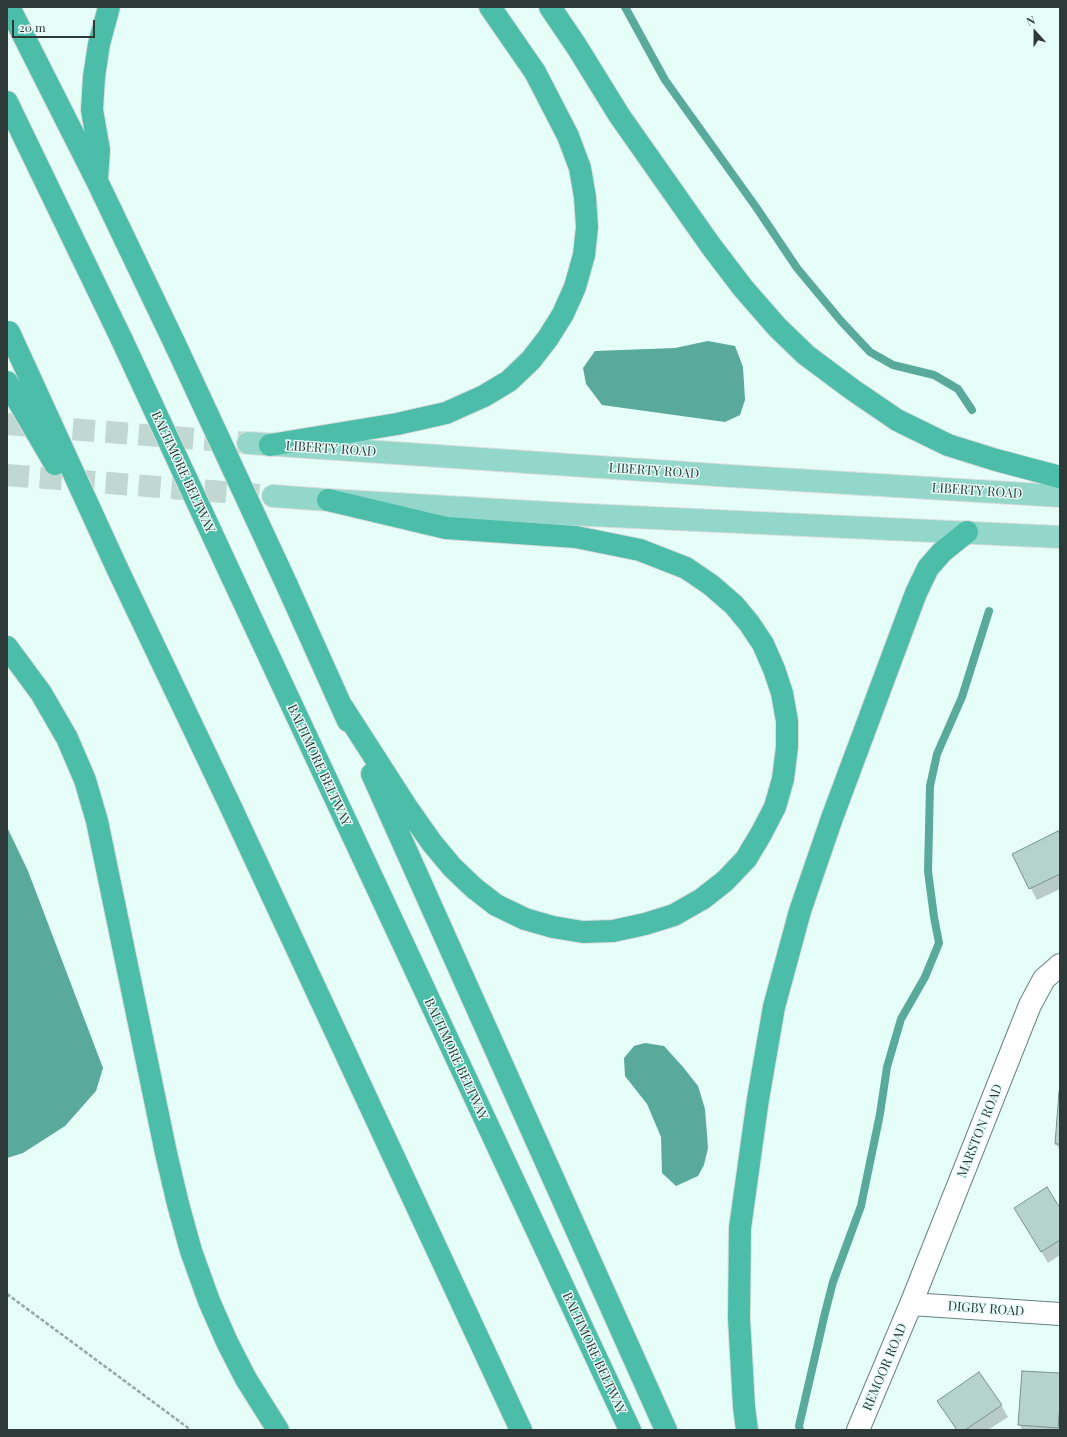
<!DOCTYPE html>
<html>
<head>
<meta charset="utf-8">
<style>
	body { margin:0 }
	#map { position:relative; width:1067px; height:1437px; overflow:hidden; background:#e6fef8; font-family:"Playfair Display",serif }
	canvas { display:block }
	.frame { position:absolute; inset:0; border:8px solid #2e3a37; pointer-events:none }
	.north { position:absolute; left:1015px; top:12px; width:40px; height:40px; -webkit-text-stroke:3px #e6fef8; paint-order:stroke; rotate:339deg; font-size:11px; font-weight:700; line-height:16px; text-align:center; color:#2e3a37 }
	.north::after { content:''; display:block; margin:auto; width:14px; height:18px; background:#2e3a37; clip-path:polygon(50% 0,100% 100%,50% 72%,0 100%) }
	.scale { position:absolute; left:12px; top:20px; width:83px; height:18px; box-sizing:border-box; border:2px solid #2e3a37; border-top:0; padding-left:5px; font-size:12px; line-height:14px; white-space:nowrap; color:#2e3a37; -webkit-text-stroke:3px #e6fef8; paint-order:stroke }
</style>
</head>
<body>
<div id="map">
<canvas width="1067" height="1437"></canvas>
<div class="frame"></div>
<div class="north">N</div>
<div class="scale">20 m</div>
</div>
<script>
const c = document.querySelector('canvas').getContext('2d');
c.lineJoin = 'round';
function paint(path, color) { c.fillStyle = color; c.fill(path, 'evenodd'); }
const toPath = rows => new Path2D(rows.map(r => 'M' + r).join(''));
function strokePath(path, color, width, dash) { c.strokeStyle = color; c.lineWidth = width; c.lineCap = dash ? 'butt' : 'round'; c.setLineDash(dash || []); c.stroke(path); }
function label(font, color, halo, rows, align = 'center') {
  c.font = font + ' "Playfair Display",serif'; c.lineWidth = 3; c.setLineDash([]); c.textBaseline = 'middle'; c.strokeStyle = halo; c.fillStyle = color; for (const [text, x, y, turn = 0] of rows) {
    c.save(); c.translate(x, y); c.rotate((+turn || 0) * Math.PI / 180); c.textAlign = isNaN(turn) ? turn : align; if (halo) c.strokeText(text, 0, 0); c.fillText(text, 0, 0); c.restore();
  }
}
paint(toPath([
	[708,341,735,346,743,367,745,400,740,415,725,422,602,405,586,384,583,368,595,351,675,348],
	[7,827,28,871,103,1068,96,1091,65,1126,23,1153,7,1158],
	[645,1043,664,1046,683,1067,698,1086,705,1109,708,1148,704,1165,698,1176,676,1186,662,1173,661,1137,647,1104,625,1076,624,1058,634,1046]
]), '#59aa9a');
paint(toPath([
	[1060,836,1060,889,1037,900,1013,855],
	[1060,1093,1060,1150,1056,1144],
	[1060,1210,1060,1255,1048,1263,1022,1219],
	[1060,1374,1060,1430,1022,1430,1020,1425],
	[938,1402,1001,1405,1008,1417,988,1430,957,1430]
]), '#0003');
strokePath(toPath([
	[625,7,665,80,756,207,797,268,841,321,870,352,893,365,934,375,958,389,972,410],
	[800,1430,799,1426,825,1313,833,1282,861,1206,880,1114,887,1067,901,1019,925,977,939,943,934,917,928,871,930,786,937,754,962,697,989,611]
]), '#59aa9a', 8);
const building = toPath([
	[1058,831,1060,834,1060,874,1029,889,1012,854,1058,831],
	[1059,1092,1060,1092,1060,1144,1055,1144,1059,1092],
	[1047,1187,1060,1208,1060,1240,1041,1252,1014,1208,1047,1187],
	[1022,1371,1060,1373,1060,1405,1058,1428,1018,1425,1022,1371],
	[979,1372,1002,1405,965,1430,957,1430,937,1401,979,1372]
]);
paint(building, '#b5d2cb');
strokePath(building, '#78938d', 1);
strokePath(toPath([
	[7,424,248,443],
	[7,475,273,496]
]), '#c1d7d1', 22, [22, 11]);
const street = toPath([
	[911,1304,1060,1314],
	[858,1430,911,1304,1030,1005,1044,979,1060,965]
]);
const primary = toPath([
	[248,443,731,476,1060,496],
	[273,496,328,500,568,514,1060,537]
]);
const highway = toPath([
	[9,7,97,181,175,344],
	[550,7,577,47,619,115,711,246,743,288,777,327,806,355,853,390,897,420,948,445,996,460,1060,477],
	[7,102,122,340],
	[97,180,99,150,92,110,94,77,99,44,109,7],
	[270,445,397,424,446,413,484,396,509,381,531,360,548,338,563,314,575,287,584,255,587,227,585,197,580,168,568,136,535,72,490,7],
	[328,500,446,528,576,537,640,550,686,568,711,585,734,605,749,623,763,644,774,669,782,693,787,721,787,747,783,779,775,807,761,834,746,859,725,881,702,899,674,915,645,924,613,931,583,932,553,927,525,919,496,905,474,888,452,867,432,843,406,806,343,708],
	[117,568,229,803,521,1430],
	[232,577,630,1430],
	[286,583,348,721],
	[7,647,41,693,67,738,85,780,97,821,166,1153,178,1204,191,1251,209,1301,227,1342,246,1379,278,1430],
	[372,774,666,1430],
	[747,1430,744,1407,739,1318,740,1228,758,1099,774,1007,800,911,832,818,916,593,928,568,942,552,967,532]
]);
strokePath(street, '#68837c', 24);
strokePath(primary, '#dedfdf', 24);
strokePath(highway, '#dedfdf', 24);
strokePath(toPath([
	[7,1294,191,1430]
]), '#95a8a3', 2.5, [4, 2]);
strokePath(street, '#fff', 22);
strokePath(primary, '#93d7cb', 22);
strokePath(highway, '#4bbda9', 22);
const highwayBridge = toPath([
	[9,332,117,568],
	[122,340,232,577],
	[175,344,286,583],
	[7,382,55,464]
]);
strokePath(highwayBridge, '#dedfdf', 24, []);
strokePath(highwayBridge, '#4bbda9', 22);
label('13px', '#2e3a37', '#e6fef8', [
	["LIBERTY ROAD",331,449,4],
	["LIBERTY ROAD",654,471,4],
	["BALTIMORE BELTWAY",183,472,65],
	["LIBERTY ROAD",977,491,4],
	["BALTIMORE BELTWAY",319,765,65],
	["BALTIMORE BELTWAY",456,1059,65],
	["MARSTON ROAD",980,1131,-68],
	["DIGBY ROAD",986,1309,4],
	["BALTIMORE BELTWAY",594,1353,65],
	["REMOOR ROAD",885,1367,-67]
]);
</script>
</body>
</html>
